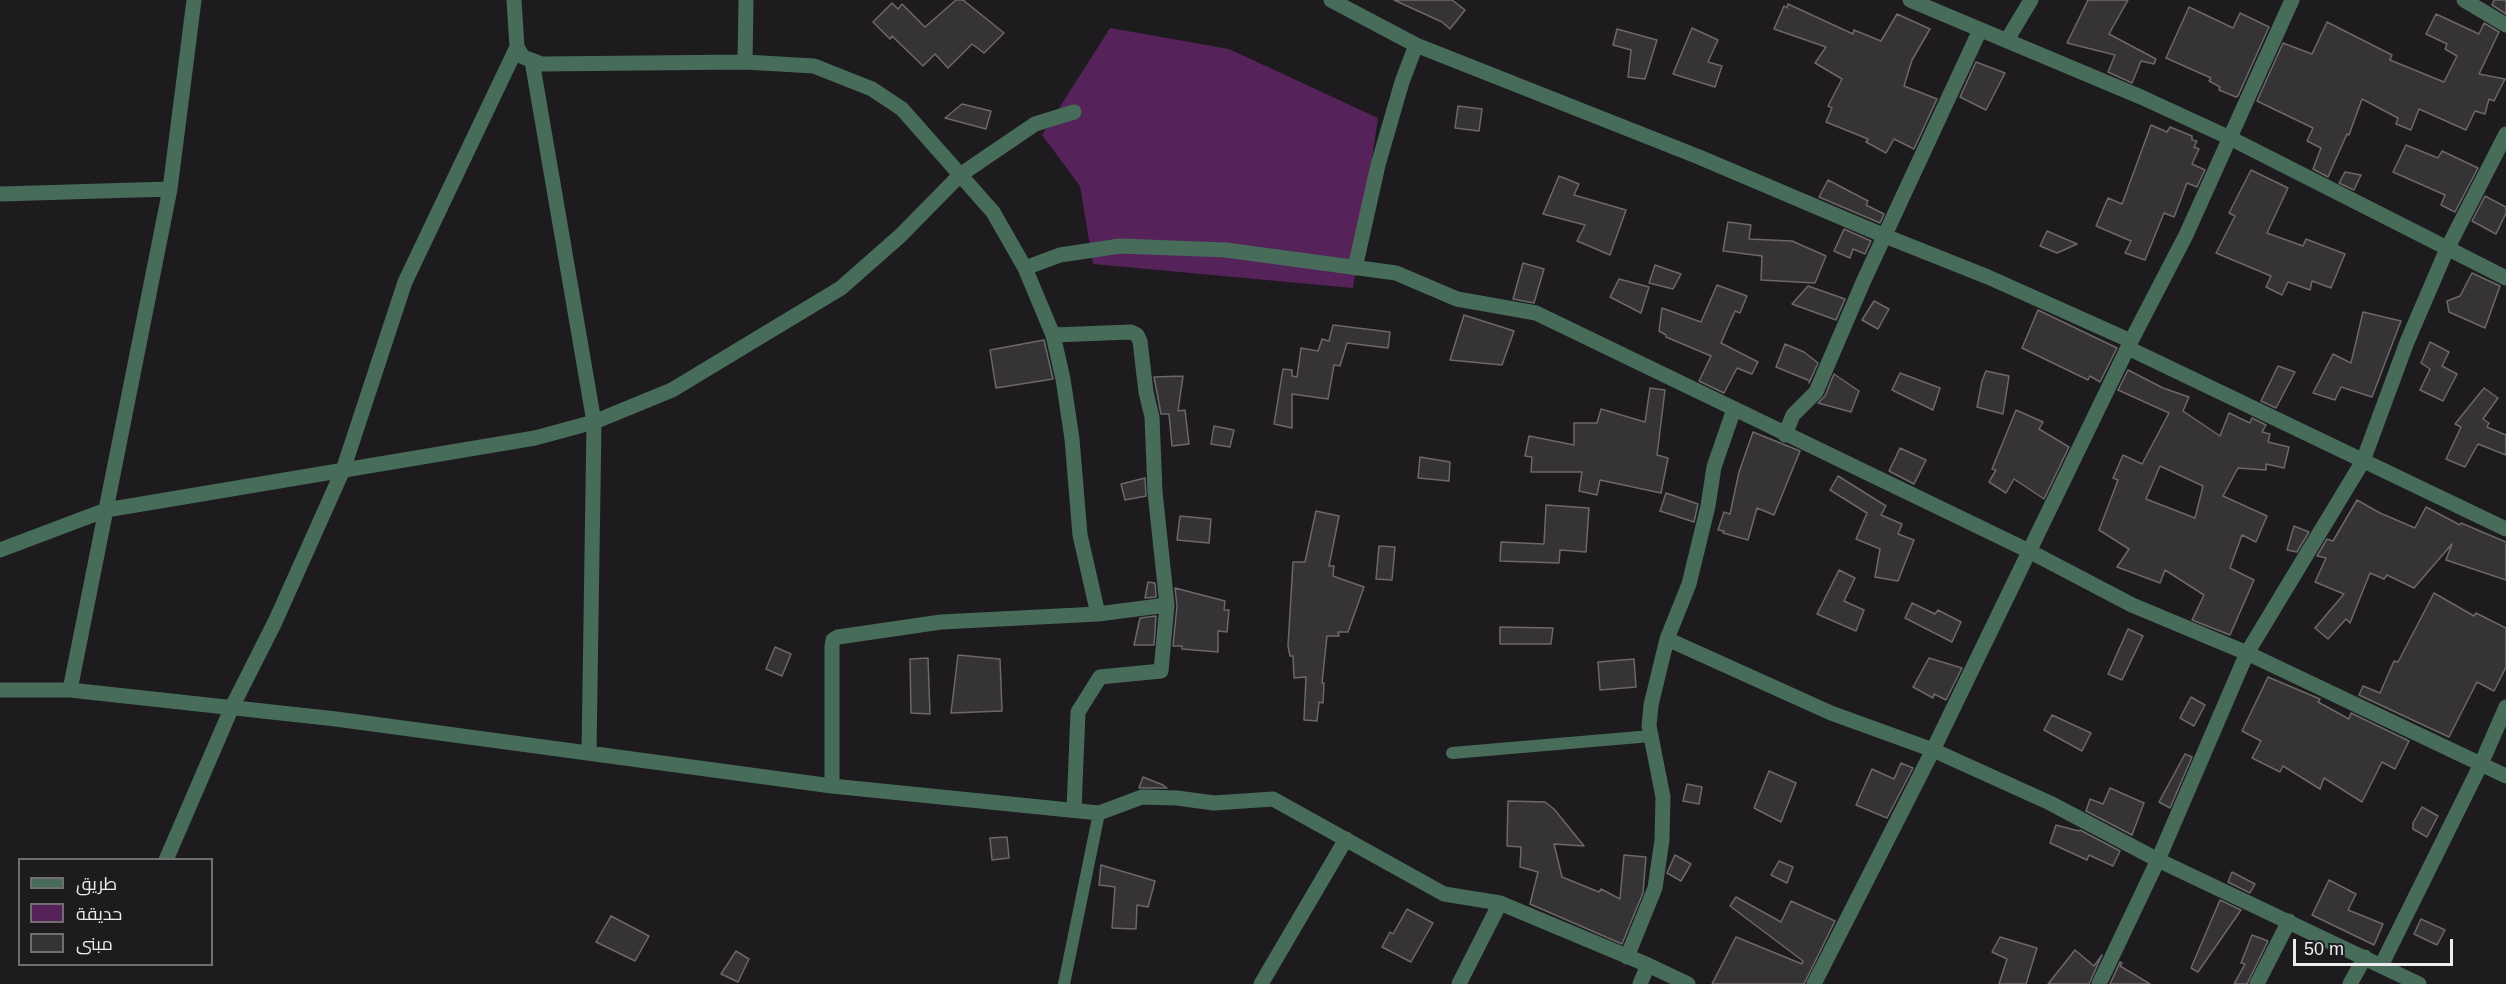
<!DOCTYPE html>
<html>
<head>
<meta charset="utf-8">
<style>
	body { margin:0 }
	#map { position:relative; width:2506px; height:984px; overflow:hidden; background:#1d1b1e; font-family:Helvetica,Cairo,sans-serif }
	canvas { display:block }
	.legend { position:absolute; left:18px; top:858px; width:195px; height:108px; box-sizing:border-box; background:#1d1b1e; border:2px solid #706e71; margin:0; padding:8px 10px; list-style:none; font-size:18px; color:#edebed }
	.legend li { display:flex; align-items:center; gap:12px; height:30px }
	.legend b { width:30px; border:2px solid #706e71 }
	.scale { position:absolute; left:2293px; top:939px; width:160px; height:27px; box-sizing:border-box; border:3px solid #edebed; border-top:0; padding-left:8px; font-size:18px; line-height:21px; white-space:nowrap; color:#edebed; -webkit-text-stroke:4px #1d1b1e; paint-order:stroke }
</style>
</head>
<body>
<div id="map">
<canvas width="2506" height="984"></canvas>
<ul class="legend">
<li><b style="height:8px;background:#476c5a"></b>طريق</li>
<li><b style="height:16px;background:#552259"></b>حديقة</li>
<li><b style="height:16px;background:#363335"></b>مبنى</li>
</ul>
<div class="scale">50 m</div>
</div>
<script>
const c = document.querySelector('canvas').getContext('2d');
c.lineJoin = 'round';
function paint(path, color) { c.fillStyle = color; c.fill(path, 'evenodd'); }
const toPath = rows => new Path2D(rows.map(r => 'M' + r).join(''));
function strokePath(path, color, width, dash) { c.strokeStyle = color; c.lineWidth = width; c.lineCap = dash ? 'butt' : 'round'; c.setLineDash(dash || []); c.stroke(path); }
paint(toPath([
	[1110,28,1229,49,1378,118,1353,288,1093,264,1080,186,1042,135]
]), '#552259');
const building = toPath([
	[956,0,963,0,1004,33,984,53,972,44,948,68,935,54,923,66,892,36,890,39,873,22,892,3,898,9,902,4,925,27,956,0],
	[1394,0,1452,0,1465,10,1450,29,1442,22,1394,0],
	[2088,0,2128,0,2109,34,2156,59,2154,64,2141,61,2132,83,2108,72,2115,55,2067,43,2088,0],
	[2494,0,2506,0,2506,14,2492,5,2494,0],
	[1788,4,1853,34,1854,30,1881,41,1897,14,1930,29,1912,60,1904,86,1937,99,1914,149,1894,139,1886,153,1866,142,1868,139,1826,122,1832,108,1828,106,1842,79,1815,63,1826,47,1774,29,1784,6,1787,8,1788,4],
	[2189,7,2233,28,2240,13,2269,27,2238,96,2236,97,2219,90,2220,87,2209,81,2211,78,2166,58,2189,7],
	[2436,14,2479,34,2484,23,2499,32,2479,74,2505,79,2494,101,2489,99,2485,114,2475,111,2466,130,2419,109,2411,130,2396,124,2398,118,2362,99,2349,135,2347,134,2328,177,2313,169,2321,148,2307,141,2313,128,2257,101,2283,43,2312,54,2327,22,2392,55,2390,60,2444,82,2457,56,2445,49,2447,44,2426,34,2436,14],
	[1692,28,1718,40,1708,62,1722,66,1715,87,1673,74,1692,28],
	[1617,29,1657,40,1645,79,1628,77,1631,50,1613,45,1617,29],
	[1976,62,2005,73,1986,110,1960,97,1976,62],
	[962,104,991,111,986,129,945,118,962,104],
	[1458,106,1482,109,1479,131,1455,128,1458,106],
	[2151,125,2167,132,2170,127,2192,136,2192,140,2197,141,2194,147,2199,149,2192,164,2205,170,2197,187,2187,183,2174,217,2164,213,2145,260,2125,253,2131,241,2096,226,2108,198,2122,204,2151,125],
	[2406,145,2438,158,2442,151,2478,168,2455,212,2441,205,2445,195,2393,172,2406,145],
	[2251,170,2288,188,2267,233,2303,246,2306,239,2345,254,2331,288,2312,281,2310,290,2288,282,2282,295,2266,287,2271,276,2216,253,2235,216,2229,213,2251,170],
	[2345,172,2361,175,2354,190,2339,183,2345,172],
	[1559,176,1579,184,1574,195,1626,210,1610,255,1577,241,1585,225,1543,214,1559,176],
	[1828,180,1868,201,1866,205,1884,214,1880,223,1819,197,1828,180],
	[2485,196,2506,207,2506,213,2496,234,2472,221,2485,196],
	[1728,222,1751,225,1749,239,1792,241,1826,256,1815,283,1761,280,1762,256,1723,251,1728,222],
	[1844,229,1871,241,1865,254,1853,249,1850,258,1834,251,1844,229],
	[2047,231,2077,244,2057,253,2040,246,2047,231],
	[1523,263,1544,269,1534,303,1513,299,1523,263],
	[1655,265,1681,274,1673,289,1649,283,1655,265],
	[2472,273,2500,286,2485,328,2449,312,2447,301,2460,296,2472,273],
	[1619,279,1649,287,1641,313,1610,297,1619,279],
	[1717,285,1747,296,1740,313,1735,311,1721,343,1758,362,1752,374,1737,368,1724,393,1699,381,1711,356,1666,337,1666,335,1659,331,1662,308,1701,322,1717,285],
	[1808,286,1845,299,1836,320,1792,304,1808,286],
	[1874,301,1889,309,1878,329,1862,320,1874,301],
	[2038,310,2117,348,2100,382,2090,376,2088,380,2022,348,2038,310],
	[2363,312,2401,321,2372,397,2341,387,2335,400,2313,393,2333,354,2351,363,2363,312],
	[1464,315,1514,331,1502,365,1450,360,1464,315],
	[1333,325,1390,332,1388,348,1347,343,1340,366,1334,365,1328,399,1292,394,1292,428,1274,424,1283,369,1292,370,1292,376,1297,377,1301,348,1318,351,1322,339,1329,341,1333,325],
	[1044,340,1053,379,996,388,990,350,1044,340],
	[2430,342,2449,352,2442,366,2457,374,2443,401,2420,390,2430,369,2421,363,2430,342],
	[1785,344,1804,352,1818,363,1809,383,1810,381,1776,367,1785,344],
	[2278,366,2295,372,2276,408,2261,401,2278,366],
	[2128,370,2163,388,2189,397,2183,411,2220,436,2229,413,2250,423,2252,418,2266,425,2262,432,2270,434,2268,442,2289,447,2284,468,2266,464,2266,470,2238,468,2223,496,2267,516,2256,542,2242,535,2230,568,2254,580,2230,635,2192,620,2204,595,2165,570,2160,583,2117,567,2129,549,2099,530,2118,480,2113,478,2123,455,2142,464,2169,413,2118,390,2128,370],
	[2160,466,2203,486,2195,518,2146,499,2160,466],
	[1986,371,2009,376,2003,414,1977,407,1982,381,1986,371],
	[1900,373,1940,388,1933,410,1892,390,1900,373],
	[1834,374,1859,391,1851,412,1818,403,1825,396,1834,374],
	[1183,376,1178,411,1185,410,1189,444,1172,446,1169,414,1161,414,1154,377,1183,376],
	[1650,388,1665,390,1657,455,1668,458,1661,493,1600,480,1597,495,1579,491,1582,472,1531,472,1532,457,1525,456,1529,436,1574,445,1574,423,1597,423,1601,409,1645,422,1650,388],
	[2484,388,2498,398,2483,419,2489,423,2487,427,2506,435,2506,455,2478,444,2465,467,2446,459,2461,427,2455,424,2484,388],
	[2016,410,2043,422,2039,429,2069,447,2044,499,2014,479,2006,493,1989,482,1996,470,1992,469,2016,410],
	[1214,426,1234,430,1230,447,1211,444,1214,426],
	[1753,432,1800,451,1774,515,1757,508,1748,540,1723,533,1724,531,1718,530,1724,512,1730,514,1739,472,1753,432],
	[1900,448,1926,460,1914,484,1889,471,1900,448],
	[1420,457,1450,462,1449,481,1418,478,1420,457],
	[1838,476,1886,506,1881,515,1902,524,1898,534,1914,540,1898,581,1875,577,1880,549,1856,539,1867,513,1830,490,1838,476],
	[1145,478,1146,496,1125,500,1121,484,1145,478],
	[1666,493,1698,504,1694,522,1660,511,1666,493],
	[2357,500,2380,513,2415,528,2426,507,2460,525,2461,523,2506,542,2506,580,2446,560,2452,544,2414,588,2387,575,2384,579,2370,573,2350,623,2346,619,2328,639,2315,628,2344,594,2315,582,2326,558,2317,556,2327,539,2333,541,2357,500],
	[1546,505,1589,508,1586,552,1560,550,1559,563,1500,561,1501,542,1544,544,1546,505],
	[1316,511,1339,516,1329,566,1334,566,1333,576,1364,587,1348,632,1338,632,1339,636,1327,636,1322,683,1324,683,1323,703,1319,702,1317,721,1304,720,1306,677,1294,678,1293,656,1290,656,1288,646,1293,562,1305,562,1316,511],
	[1180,516,1211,519,1209,543,1177,540,1180,516],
	[2294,526,2309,532,2297,552,2287,550,2294,526],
	[1379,546,1395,547,1392,580,1376,579,1379,546],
	[1839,570,1855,578,1844,601,1864,610,1856,631,1817,614,1839,570],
	[1148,582,1155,583,1156,597,1145,598,1148,582],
	[1175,588,1225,601,1224,610,1229,610,1227,632,1218,631,1218,652,1182,649,1182,646,1173,646,1177,606,1175,588],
	[2434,593,2474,616,2476,613,2506,628,2506,667,2494,691,2477,682,2449,737,2359,695,2363,686,2380,693,2394,661,2398,662,2434,593],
	[1912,603,1935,614,1938,610,1961,622,1952,642,1905,618,1912,603],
	[1156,616,1154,645,1134,645,1140,618,1156,616],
	[1500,627,1553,628,1551,644,1500,644,1500,627],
	[2128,629,2143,636,2122,680,2108,674,2128,629],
	[775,647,791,654,782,676,766,669,775,647],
	[958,655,1000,659,1002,711,951,713,958,655],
	[928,658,930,714,911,713,910,659,928,658],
	[1929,658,1962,668,1946,700,1934,694,1933,698,1913,687,1929,658],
	[1634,659,1636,687,1600,690,1598,662,1634,659],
	[2268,677,2320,699,2318,702,2349,719,2351,713,2409,741,2395,769,2382,762,2362,802,2324,778,2320,789,2283,766,2280,772,2252,758,2261,741,2242,731,2268,677],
	[2191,697,2205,705,2194,726,2180,718,2191,697],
	[2052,715,2091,733,2082,751,2044,730,2052,715],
	[2185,754,2192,757,2170,808,2159,802,2185,754],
	[1901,763,1913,768,1887,818,1856,805,1872,769,1894,779,1901,763],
	[1769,771,1796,783,1781,822,1754,808,1769,771],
	[1143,777,1163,785,1167,788,1139,788,1143,777],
	[1687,784,1702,787,1699,804,1683,801,1687,784],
	[2110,788,2144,803,2132,835,2086,811,2090,799,2103,804,2110,788],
	[1508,801,1545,802,1554,809,1584,846,1554,844,1562,877,1599,892,1601,889,1620,899,1624,855,1646,857,1643,893,1622,944,1530,904,1538,872,1520,867,1521,847,1507,846,1508,801],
	[2422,807,2438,816,2427,837,2413,829,2413,823,2422,807],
	[2056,825,2079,831,2080,830,2120,851,2113,866,2089,855,2087,860,2050,843,2056,825],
	[1007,837,1009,858,992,860,990,838,1007,837],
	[1675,855,1691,864,1681,881,1667,873,1675,855],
	[1779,861,1793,867,1787,883,1771,875,1779,861],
	[1101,865,1155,881,1148,907,1137,905,1136,929,1112,928,1115,887,1099,885,1101,865],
	[2232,872,2255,884,2250,893,2228,882,2232,872],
	[2329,880,2356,894,2348,910,2383,924,2374,945,2312,915,2329,880],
	[1736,897,1781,922,1791,901,1835,921,1804,984,1712,984,1736,937,1802,964,1803,961,1730,906,1736,897],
	[2220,900,2241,910,2198,972,2191,968,2220,900],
	[1407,909,1433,923,1411,962,1382,947,1390,932,1393,934,1407,909],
	[611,916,649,936,635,961,596,942,611,916],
	[2421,919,2445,930,2437,945,2414,934,2421,919],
	[2252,935,2268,941,2247,984,2234,984,2245,964,2241,963,2252,935],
	[2000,937,2037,948,2026,984,1999,984,2007,959,1992,952,2000,937],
	[2075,950,2094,966,2102,955,2089,984,2048,984,2075,950],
	[736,951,749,959,738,982,721,974,736,951],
	[2120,962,2122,963,2120,966,2150,984,2110,984,2120,962]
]);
paint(building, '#363335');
strokePath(building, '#6b676a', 1.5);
strokePath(toPath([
	[1452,753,1651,736],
	[1064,984,1099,813]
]), '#476c5a', 12);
strokePath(toPath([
	[514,0,517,47,523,57,542,64,745,62,814,66,872,89,902,109,993,212,1025,268,1053,335,1063,379,1072,439,1080,535,1098,614],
	[1331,0,1416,45,1699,157,1885,236,1988,277,2131,341],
	[1910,0,2141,97,2230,138,2506,278],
	[2464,0,2506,25],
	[2007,40,2031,0],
	[532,61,594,422,589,753],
	[745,62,746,0],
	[0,194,170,189],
	[1025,268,1060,255,1120,246,1226,250,1396,273,1457,299,1536,313,2029,551,2132,605,2247,653,2506,776],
	[1355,268,1378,165,1402,82,1416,45],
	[1053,335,1131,332,1137,335,1140,341,1146,392,1152,417,1155,492,1167,605,1161,671,1100,677,1078,712,1074,810],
	[2128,348,2506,529],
	[1785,435,1793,415,1816,392,1864,280,1980,30],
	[0,550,106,510,535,438,594,422,672,390,841,288,900,236,960,175,1035,124,1074,112],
	[1667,639,1831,713,1933,750,2050,803,2158,860,2419,984],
	[0,690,70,690,336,719,832,786,1099,813,1142,797,1177,798,1214,803,1273,799,1444,894,1500,903,1648,965,1688,984],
	[70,690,170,189,194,0],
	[832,786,832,646,833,640,838,637,941,622,1098,614,1167,605],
	[166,860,232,707,275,622,343,470,405,282,517,47],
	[1627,957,1655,888,1662,840,1663,797,1649,726,1651,705,1667,639,1689,584,1708,506,1714,467,1734,409],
	[2381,966,2481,764,2506,707],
	[1261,984,1346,839],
	[1459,984,1500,903],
	[1640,984,1648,965],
	[1814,984,1933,750,2131,341,2186,235,2292,0],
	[2099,984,2158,860,2247,653,2363,461,2407,342,2447,249,2506,134],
	[2257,984,2289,921],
	[2350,984,2365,957]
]), '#476c5a', 15);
</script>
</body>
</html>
